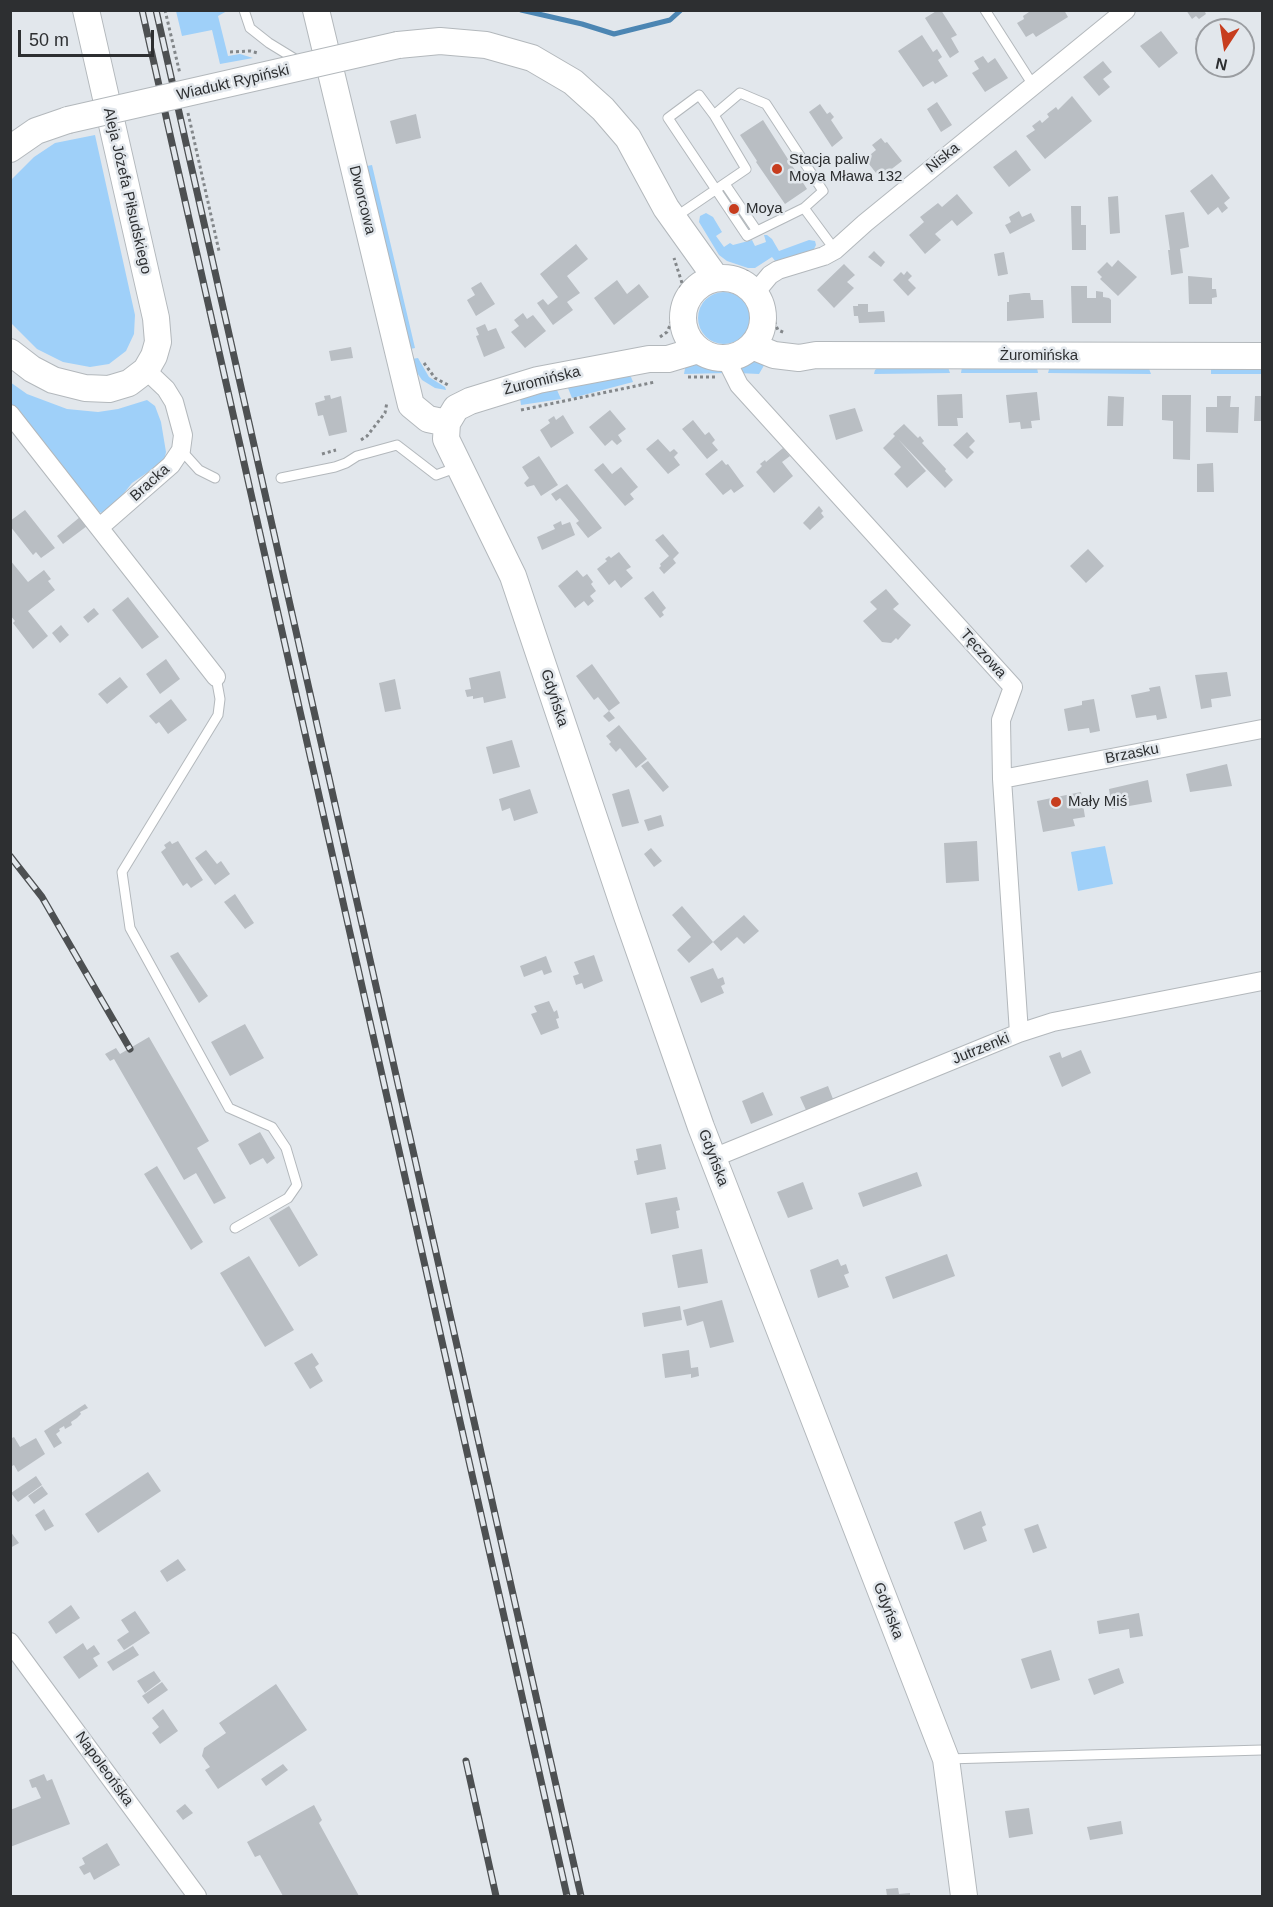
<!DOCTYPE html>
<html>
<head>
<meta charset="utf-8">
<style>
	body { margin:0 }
	#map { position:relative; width:1273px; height:1907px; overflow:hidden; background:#e2e7ec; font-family:Helvetica,sans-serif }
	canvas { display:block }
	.frame { position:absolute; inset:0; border:12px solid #2d2f31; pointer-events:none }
	.north { position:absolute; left:1195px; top:18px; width:60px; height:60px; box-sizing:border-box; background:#e2e7ec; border:2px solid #9a9da1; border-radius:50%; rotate:192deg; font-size:16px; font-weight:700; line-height:24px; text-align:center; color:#2d2f31 }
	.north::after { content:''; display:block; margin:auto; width:21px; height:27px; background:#c73d1e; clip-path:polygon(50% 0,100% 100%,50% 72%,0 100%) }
	.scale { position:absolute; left:18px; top:30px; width:136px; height:27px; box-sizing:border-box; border:3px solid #2d2f31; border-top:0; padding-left:8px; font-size:18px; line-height:21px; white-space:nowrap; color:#2d2f31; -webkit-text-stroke:4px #e2e7ec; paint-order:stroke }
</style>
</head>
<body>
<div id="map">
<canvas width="1273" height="1907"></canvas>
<div class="frame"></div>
<div class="north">N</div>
<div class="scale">50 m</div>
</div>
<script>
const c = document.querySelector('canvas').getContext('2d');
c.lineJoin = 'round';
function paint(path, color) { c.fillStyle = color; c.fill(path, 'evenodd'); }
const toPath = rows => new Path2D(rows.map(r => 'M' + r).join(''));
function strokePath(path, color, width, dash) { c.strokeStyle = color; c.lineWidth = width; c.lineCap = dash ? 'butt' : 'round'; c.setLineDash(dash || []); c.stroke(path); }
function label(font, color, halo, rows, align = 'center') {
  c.font = font + ' Helvetica,sans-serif'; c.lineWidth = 5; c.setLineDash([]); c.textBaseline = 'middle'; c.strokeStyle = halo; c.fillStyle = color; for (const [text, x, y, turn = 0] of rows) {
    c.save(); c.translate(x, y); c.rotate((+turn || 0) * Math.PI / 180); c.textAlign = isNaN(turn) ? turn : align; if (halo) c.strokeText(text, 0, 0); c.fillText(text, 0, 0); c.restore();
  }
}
paint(toPath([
	[176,11,227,11,218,16,228,56,240,54,253,58,220,64,212,30,182,36],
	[95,135,135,315,134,334,126,351,109,364,90,367,63,362,37,349,11,323,10,181,34,157,55,143],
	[372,165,415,348,410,349,367,166],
	[706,213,713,217,722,232,716,236,724,247,730,243,733,245,752,240,755,246,766,242,764,235,767,235,772,239,779,251,809,240,815,241,816,245,813,251,776,262,772,257,755,268,748,268,727,261,719,255,699,222,700,216],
	'698 318a26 26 0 1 1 52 0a26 26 0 1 1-52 0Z',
	[418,358,429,377,445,387,446,390,435,388,422,380,413,367,412,359],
	[749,360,766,362,759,374,738,373,741,363],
	[701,361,722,366,726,373,684,374,686,363],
	[880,366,948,367,950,373,874,374,875,370],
	[1050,366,1148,366,1151,374,1048,373],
	[1262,366,1262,374,1211,374,1211,368],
	[962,367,1037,368,1038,373,961,373],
	[625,375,631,377,633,382,572,398,568,388,569,385],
	[10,382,27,394,67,409,98,412,118,409,147,400,155,406,161,422,166,452,164,461,132,483,113,507,102,513,93,510,11,406],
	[553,388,557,390,561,399,521,405,520,398],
	[1105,846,1113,884,1078,891,1071,852]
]), '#9fd0f9');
strokePath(toPath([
	[521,10,582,24,614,34,670,20,681,10]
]), '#4c86b3', 5);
paint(toPath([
	[938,10,941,10,957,35,951,38,959,52,950,58,925,18],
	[1032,10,1064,10,1068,17,1036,37,1033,33,1026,37,1017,23,1024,19,1023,16],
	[1186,10,1204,10,1206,14,1199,19,1196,16,1192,19],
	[1161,31,1178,53,1159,68,1140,46],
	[1202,32,1207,37,1207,53,1195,39],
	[922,35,933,52,937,49,942,57,938,60,948,76,935,84,933,81,923,87,898,51],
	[983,56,988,63,995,58,1008,78,985,92,972,73,979,69,974,61],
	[1103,61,1112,72,1103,79,1110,87,1099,96,1083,77],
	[1218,66,1234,66,1224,74],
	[1072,96,1092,121,1045,159,1026,136,1035,130,1032,126,1040,120,1042,123,1049,117,1047,114,1056,107,1058,110],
	[937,102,952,125,941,132,927,109],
	[820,104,827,114,830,112,834,117,831,120,843,138,832,147,809,112],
	[416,114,421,138,396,144,390,121],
	[763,120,807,189,785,204,756,162,757,161,740,135],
	[881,138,885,143,887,142,902,161,880,178,865,159,876,150,872,145],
	[1016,150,1031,170,1009,187,993,167],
	[1212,174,1230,198,1224,203,1228,208,1222,213,1218,207,1208,215,1190,191],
	[957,194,973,213,957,226,952,220,935,234,941,240,925,254,909,235,924,222,920,217,938,203,942,207],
	[1118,196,1120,233,1110,234,1108,197],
	[1071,206,1081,206,1081,225,1086,225,1086,250,1072,250],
	[1019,211,1022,217,1031,213,1035,221,1010,234,1005,225,1011,222,1009,217],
	[1184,212,1189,247,1180,249,1183,273,1171,275,1168,250,1170,250,1165,215],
	[576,244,588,259,567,276,580,293,567,302,573,310,553,325,537,303,543,299,548,305,558,297,540,274],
	[874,251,885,262,881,267,868,257],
	[1004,252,1008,274,998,276,994,254],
	[1118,260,1137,277,1118,296,1100,279,1102,277,1097,272,1107,262,1112,267],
	[844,264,855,275,847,282,854,288,834,308,817,290],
	[907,271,912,276,908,280,916,288,908,296,893,280,901,272,904,275],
	[1188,276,1212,278,1212,289,1216,289,1217,297,1212,298,1212,304,1189,304],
	[617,280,627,294,639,284,649,297,614,325,594,298],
	[481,282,495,304,476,316,467,300,475,295,471,288],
	[1071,286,1087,286,1087,298,1096,298,1096,291,1103,292,1103,297,1109,298,1111,300,1111,323,1072,323],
	[1024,293,1030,293,1031,300,1043,300,1044,318,1007,321,1007,302,1009,302,1009,295],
	[858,304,868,304,868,312,884,311,885,322,859,323,858,316,854,316,853,306,858,306],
	[523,313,527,319,533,315,546,331,525,348,511,332,519,326,514,320],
	[485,324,488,331,496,328,505,348,484,357,476,336,479,335,476,328],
	[351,347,353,358,331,361,329,351],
	[1037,392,1040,420,1031,421,1032,428,1021,429,1020,422,1009,423,1006,395],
	[962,394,963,418,957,418,958,426,938,426,937,395],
	[330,395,331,399,341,396,347,432,329,436,323,415,318,416,315,403,325,400,324,396],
	[1162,395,1191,395,1190,460,1173,459,1173,421,1162,420],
	[1108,396,1124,397,1123,426,1107,426],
	[1217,396,1231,396,1230,407,1239,407,1238,433,1206,432,1206,407,1217,407],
	[1255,396,1262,396,1262,421,1254,421],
	[855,408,863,431,836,440,829,415],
	[610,410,626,429,618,435,622,441,617,445,612,440,605,446,589,427],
	[563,415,574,433,551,448,540,430,550,423,548,420,554,416,556,420],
	[693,420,705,435,709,432,715,440,712,443,718,450,707,459,682,429],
	[904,424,918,438,920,436,924,441,922,443,946,469,945,471,953,480,945,488,898,439,926,471,907,488,894,474,901,467,883,448,895,436,893,434],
	[967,432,975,441,969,447,974,452,967,459,953,445],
	[658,439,670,452,674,449,678,453,674,457,680,465,668,474,646,449],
	[783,448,790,456,782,462,793,476,774,493,756,472,762,466,760,464,765,460,766,462],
	[539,456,558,485,541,496,534,485,527,487,524,483,529,478,522,467],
	[722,460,726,465,728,464,744,486,734,493,731,489,723,495,705,474],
	[603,463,612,474,621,467,638,487,630,494,634,499,625,506,594,470],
	[1213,463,1214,492,1197,492,1197,464],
	[567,484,602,528,588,538,576,523,579,521,560,498,556,501,551,494],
	[819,506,823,511,821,513,824,517,810,530,803,523],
	[25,510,55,548,41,558,36,552,33,555,10,526,10,521],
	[80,517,87,526,63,544,57,536],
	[561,521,562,525,570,522,575,535,542,550,537,537,555,529,553,525],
	[663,534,679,553,673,559,676,563,664,574,659,568,661,566,660,564,669,556,655,540],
	[1088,549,1104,566,1086,583,1070,566],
	[619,552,631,567,626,570,633,578,621,588,615,580,609,585,597,569,607,561,605,559,609,556,611,558],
	[10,560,28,582,44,570,51,579,48,581,55,590,28,611,48,636,33,649,13,623,15,621,10,615],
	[577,570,583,577,587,574,593,582,591,584,596,591,590,596,594,601,588,606,584,601,575,608,558,586],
	[886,589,899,604,893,609,911,625,898,640,896,638,891,643,882,642,863,621,877,609,870,602],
	[653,591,666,608,662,612,664,615,660,618,644,598],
	[128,597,159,637,142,649,112,610],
	[94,608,99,614,88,623,83,617],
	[61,625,69,635,60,643,52,633],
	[166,659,180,679,160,694,146,674],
	[592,664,620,703,609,711,598,697,594,700,576,676],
	[500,671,506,698,484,703,483,697,473,699,473,696,467,697,465,690,471,689,469,678],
	[1227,672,1231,696,1211,699,1212,707,1201,709,1195,675],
	[120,677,128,687,107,704,98,694],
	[395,679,401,709,385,712,379,683],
	[1160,686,1167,718,1157,720,1156,715,1136,718,1131,695,1150,691,1149,688],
	[171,699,187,720,168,734,159,722,156,724,149,716],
	[1094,699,1100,731,1090,733,1089,728,1068,731,1064,709,1082,705,1082,701],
	[609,711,615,718,609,722,603,716],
	[619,725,647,759,636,768,620,748,616,752,609,744,611,742,606,736],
	[512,740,520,767,493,774,486,747],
	[648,761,669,787,663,792,641,766],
	[1227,764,1232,786,1190,792,1186,774],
	[1148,780,1152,802,1112,809,1109,789],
	[530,789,538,813,514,821,510,808,502,811,499,799],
	[629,789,639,823,622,827,612,794],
	[1081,792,1085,817,1073,819,1075,826,1043,832,1037,801],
	[661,815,664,826,648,831,644,820],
	[170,841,172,844,178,841,203,880,191,888,187,883,183,886,161,852,166,848,164,845],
	[977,841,979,881,946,883,944,843],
	[651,848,662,861,654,867,644,854],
	[206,850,217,864,221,861,230,874,215,885,195,858],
	[235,894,254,923,245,929,224,902],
	[682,906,713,942,689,963,677,950,691,937,672,915],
	[744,915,759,931,744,944,737,937,721,951,713,942],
	[178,952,208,996,199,1003,170,956],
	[594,955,603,981,584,989,582,983,576,985,573,976,579,974,574,962],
	[546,956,552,972,544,975,542,970,524,977,520,966],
	[713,968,718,979,723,977,725,984,721,986,724,993,701,1003,690,977],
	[549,1001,554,1012,557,1010,559,1018,556,1019,559,1028,541,1035,531,1014,537,1012,534,1006],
	[245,1024,264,1058,230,1076,211,1042],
	[149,1037,209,1141,197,1148,226,1198,214,1204,196,1173,184,1180,114,1059,110,1061,105,1054,116,1048,120,1054],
	[1081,1050,1091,1073,1062,1087,1049,1056,1060,1052,1062,1058],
	[828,1086,833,1099,806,1110,800,1097],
	[763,1092,773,1115,751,1124,742,1101],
	[260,1132,275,1158,267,1164,263,1158,250,1165,238,1144],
	[661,1144,666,1169,637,1175,634,1161,638,1160,636,1149],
	[157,1166,203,1242,191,1250,144,1174],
	[917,1172,922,1186,863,1207,858,1193],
	[803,1182,813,1209,788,1218,777,1192],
	[677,1197,680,1210,676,1211,679,1228,651,1234,645,1203],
	[289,1206,318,1255,299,1267,269,1218],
	[702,1249,708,1283,678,1288,672,1255],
	[947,1254,955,1276,893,1299,885,1277],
	[249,1256,294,1330,265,1347,220,1273],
	[838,1259,841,1266,846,1264,849,1273,844,1275,849,1287,818,1298,810,1270],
	[722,1300,734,1342,710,1348,703,1321,687,1326,683,1310],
	[680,1306,682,1320,644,1327,642,1313],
	[689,1350,691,1368,698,1367,699,1376,691,1378,691,1374,665,1378,662,1354],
	[312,1353,319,1364,315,1367,323,1381,310,1389,294,1363],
	[85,1404,88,1408,80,1412,81,1414,77,1418,71,1422,72,1425,65,1429,64,1426,59,1429,60,1431,56,1434,62,1443,54,1448,44,1431],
	[14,1437,20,1447,36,1438,45,1454,18,1472,14,1465,10,1467,10,1439],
	[148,1472,161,1491,98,1533,85,1514],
	[36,1476,42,1485,18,1502,11,1493],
	[42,1486,48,1494,34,1504,28,1496],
	[44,1509,54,1526,45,1531,35,1515],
	[981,1511,986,1525,982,1527,987,1541,964,1550,954,1522],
	[1038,1524,1047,1548,1033,1553,1024,1529],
	[10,1531,19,1543,10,1548],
	[178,1559,186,1570,167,1582,160,1571],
	[71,1605,80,1618,56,1634,48,1622],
	[135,1611,150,1633,124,1650,117,1640,129,1632,121,1620],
	[1139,1613,1143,1636,1130,1638,1129,1629,1099,1634,1097,1621],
	[83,1643,87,1650,94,1645,100,1654,93,1658,98,1666,79,1679,63,1657],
	[133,1646,139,1655,113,1671,107,1662],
	[1051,1650,1060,1680,1031,1689,1021,1659],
	[1119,1668,1124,1683,1094,1695,1088,1679],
	[154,1671,161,1681,145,1693,137,1681],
	[162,1682,168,1690,148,1704,142,1696],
	[276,1684,307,1730,218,1789,205,1770,210,1767,202,1756,204,1748,226,1733,219,1723],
	[163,1709,178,1731,160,1744,152,1733,159,1727,152,1718],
	[283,1764,288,1770,266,1786,261,1779],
	[44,1774,47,1781,52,1779,70,1824,10,1847,10,1810,41,1798,36,1787,32,1788,29,1780],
	[185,1804,193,1813,183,1820,176,1811],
	[314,1805,322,1820,319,1823,359,1896,283,1896,260,1855,255,1857,247,1842],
	[1029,1808,1033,1834,1009,1838,1005,1811],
	[1121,1821,1123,1834,1090,1840,1087,1827],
	[107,1843,120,1865,94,1880,90,1872,84,1875,79,1867,85,1864,82,1858],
	[898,1888,899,1894,910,1893,910,1896,887,1896,886,1889]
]), '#b9bec3');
const lane = toPath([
	[244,10,250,28,269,43,300,62],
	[985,10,1033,85],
	[714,115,699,95,668,118,747,236,804,208,835,250],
	[725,184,757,231],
	[674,218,746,169,714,115,740,93,766,104,823,191,804,208],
	[181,450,199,470,215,478],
	[281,478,335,467,346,463,357,456,397,445,436,475,458,467],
	[216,677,220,699,218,715,122,872,130,928,229,1108,272,1127,286,1148,297,1185,288,1198,235,1228],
	[947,1759,1262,1750]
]);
const street = toPath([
	[755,293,770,275,778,270,824,256,835,250,865,223,1126,10],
	[726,359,739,385,1013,687,1001,720,1002,779,1019,1033],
	[10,414,216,677],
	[100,527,171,465,181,450,183,435,174,402,166,389,146,370],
	[1002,779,1262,729],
	[713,1158,1019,1033,1053,1022,1262,981],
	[10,1642,197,1896]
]);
const secondary = toPath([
	[316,10,411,405,428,419,447,423],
	[398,45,440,41,486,45,532,58,573,82,603,109,628,138,666,208,716,278],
	[10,149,36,131,68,120],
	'683 318a40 40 0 1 1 80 0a40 40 0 1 1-80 0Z',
	[752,346,774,355,799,358,816,355,1262,356],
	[698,350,668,359,649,359,538,380,470,401,456,408,447,423,446,439,513,576,626,913,701,1127,946,1759,964,1896],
	[10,352,32,369,53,380,85,388,109,389,129,383,146,370,154,356,158,342,156,318,86,10]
]);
strokePath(lane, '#b3b8bc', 11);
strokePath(street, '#b3b8bc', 20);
strokePath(secondary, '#b3b8bc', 28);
strokePath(toPath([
	[165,10,180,74],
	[230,52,250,51,258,53],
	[188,113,219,251],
	[734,269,748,272],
	[770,304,772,317,778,330,785,333],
	[660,337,667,332,672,321,682,283,674,258],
	[424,363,435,378,450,386],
	[688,377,715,377],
	[521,410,655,382],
	[361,440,367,436,385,413,387,402],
	[322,454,336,450]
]), '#83878a', 3, [3, 3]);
strokePath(lane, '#fff', 9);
strokePath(street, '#fff', 18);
strokePath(secondary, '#fff', 26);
const rail = toPath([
	[142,10,567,1896],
	[156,10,581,1896],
	[10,856,42,897,130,1049],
	[466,1761,496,1896]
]);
strokePath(rail, '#4d5052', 7);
strokePath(rail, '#e2e7ec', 4.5, [14]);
const secondaryBridge = toPath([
	[68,120,398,45]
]);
strokePath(secondaryBridge, '#b3b8bc', 28, []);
strokePath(secondaryBridge, '#fff', 26);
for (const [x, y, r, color] of [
	[777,169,6,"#c73d1e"],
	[734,209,6,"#c73d1e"],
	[1056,802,6,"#c73d1e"]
]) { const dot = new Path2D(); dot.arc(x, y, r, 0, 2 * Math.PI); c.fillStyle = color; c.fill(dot); strokePath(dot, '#e2e7ec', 2); }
label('15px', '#2d2f31', '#e2e7ec', [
	["Wiadukt Rypiński",233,83,-13],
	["Niska",943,158,-39],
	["Aleja Józefa Piłsudskiego",127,191,77],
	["Dworcowa",362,200,76],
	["Żuromińska",1039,356],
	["Żuromińska",542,381,-14],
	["Bracka",150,483,-42],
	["Tęczowa",983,654,48],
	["Gdyńska",554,698,72],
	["Brzasku",1132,754,-11],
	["Jutrzenki",981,1049,-22],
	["Gdyńska",713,1158,69],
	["Gdyńska",888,1611,69],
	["Napoleońska",104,1769,54]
]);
label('15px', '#2d2f31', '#e2e7ec', [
	["Stacja paliw",789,160],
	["Moya Mława 132",789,177],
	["Moya",746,209],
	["Mały Miś",1068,802]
], 'left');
</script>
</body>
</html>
